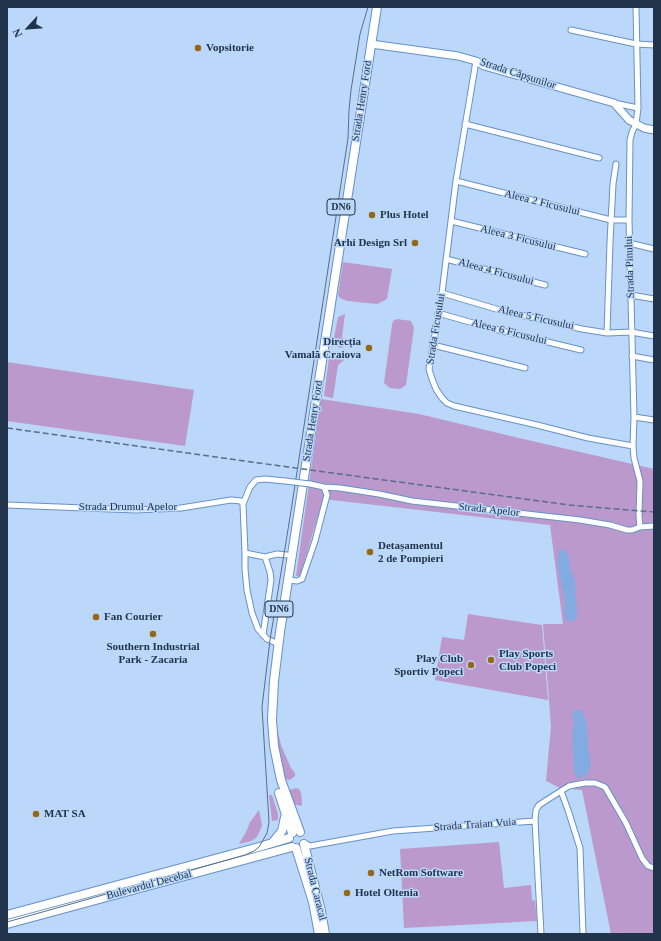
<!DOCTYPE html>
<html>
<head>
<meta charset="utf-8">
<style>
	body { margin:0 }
	#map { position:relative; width:661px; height:941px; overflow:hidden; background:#bbd7fa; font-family:"Times New Roman",serif }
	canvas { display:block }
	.frame { position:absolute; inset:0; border:8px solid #22344b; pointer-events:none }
	.north { position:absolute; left:8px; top:8px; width:40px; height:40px; -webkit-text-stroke:3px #bbd7fa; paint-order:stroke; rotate:244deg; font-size:11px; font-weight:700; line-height:16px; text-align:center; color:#22344b }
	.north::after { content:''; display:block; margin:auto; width:14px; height:18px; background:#22344b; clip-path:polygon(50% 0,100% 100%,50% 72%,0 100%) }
</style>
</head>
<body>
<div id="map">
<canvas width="661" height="941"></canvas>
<div class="frame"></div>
<div class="north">N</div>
</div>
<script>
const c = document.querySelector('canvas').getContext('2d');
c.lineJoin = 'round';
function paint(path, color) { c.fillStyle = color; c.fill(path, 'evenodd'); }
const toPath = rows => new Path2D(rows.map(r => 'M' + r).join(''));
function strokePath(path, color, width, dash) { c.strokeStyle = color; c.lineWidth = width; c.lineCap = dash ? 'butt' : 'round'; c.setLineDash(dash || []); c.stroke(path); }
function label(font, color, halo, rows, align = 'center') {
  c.font = font + ' "Times New Roman",serif'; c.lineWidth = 3; c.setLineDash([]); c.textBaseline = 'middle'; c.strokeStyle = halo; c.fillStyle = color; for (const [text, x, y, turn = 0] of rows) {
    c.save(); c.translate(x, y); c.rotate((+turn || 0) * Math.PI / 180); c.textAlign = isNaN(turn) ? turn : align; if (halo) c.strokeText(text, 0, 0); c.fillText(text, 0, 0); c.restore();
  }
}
paint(toPath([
	[343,262,392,269,387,299,377,304,348,301,342,299,338,296],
	[345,314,342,337,345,340,345,343,343,347,340,348,333,343,338,317],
	[397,319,411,321,414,328,406,385,400,389,390,388,384,383,392,325,393,321],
	[338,353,343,355,344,360,338,365,333,398,324,396,329,358,331,358,332,355],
	[7,362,194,390,185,446,7,421],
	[321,399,419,414,519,438,654,469,654,934,622,934,622,932,619,934,611,934,582,790,560,788,546,781,551,726,543,624,563,624,550,525,323,499,300,576,296,576],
	[468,614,542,625,548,700,435,680,442,637,464,640],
	[275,723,276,723,281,745,291,768,295,773,295,776,290,780,285,779,283,773,279,754],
	[296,788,299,789,301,792,302,804,301,806,294,804,289,790],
	[269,795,272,795,278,814,278,820,272,821],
	[259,810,262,825,259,833,256,838,251,841,239,844,247,830,250,822],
	[499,842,504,888,531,885,532,900,535,901,537,921,404,928,400,849]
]), '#b9c');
paint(toPath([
	[560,550,565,550,569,557,570,569,575,580,577,617,572,622,567,621,564,614,565,603,558,567,558,555],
	[576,710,582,711,587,725,588,749,591,766,587,775,581,778,577,777,574,772,572,734,574,725,572,712]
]), '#82ace1');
const street = toPath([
	[636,7,638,108,636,124,632,132,630,140,629,220,634,417,633,446,634,458,640,481,639,515,640,527],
	[571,30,636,44,654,45],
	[476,61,456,181,442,293,429,369,432,379,436,389,442,398,447,403,454,406,537,425,588,438,633,446],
	[614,103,638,108],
	[465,124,599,158],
	[456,181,611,220,629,220],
	[451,221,585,254],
	[629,243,654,249],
	[446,259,545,285],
	[442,293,503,311,582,329,607,333,631,332,654,336],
	[631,295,654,299],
	[438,313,494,329,581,350],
	[607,333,610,242,613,184,616,164],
	[433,345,525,368],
	[632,356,654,360],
	[634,417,654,420],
	[310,484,324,487,340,488,379,494,412,501,580,520,610,525,627,530,632,530,640,527,654,526],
	[7,505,136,510,181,508,231,500,241,501,243,504],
	[245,553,265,557,277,554,287,555],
	[288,580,297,581,302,579,315,541,327,495,324,487],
	[263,635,271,580,270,572,265,557],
	[274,642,267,639,258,629,252,613,247,590,245,569,245,553,243,504,250,487,256,480,265,479,285,481],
	[561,791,569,786,585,783,595,783,605,787,626,823,642,858,648,866,654,868],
	[535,821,536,810,539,805,561,791,568,810,580,848,583,934],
	[304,843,310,846,393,831,535,821,541,934]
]);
const secondary = toPath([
	[371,44,458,56,476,61,484,66,614,103,629,120,644,128,654,130]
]);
const primary = toPath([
	[279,793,292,833],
	[300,832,281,780,274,746,272,720,274,681,280,632,377,7],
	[273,842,282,831,285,817],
	[304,844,321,911,325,934],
	[296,848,313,902,319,934],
	[7,915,259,847,289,838],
	[7,924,292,847]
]);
strokePath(street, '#6691c8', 7);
strokePath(secondary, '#6691c8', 9);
strokePath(primary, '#6691c8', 10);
strokePath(street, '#fff', 5);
strokePath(secondary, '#fff', 7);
strokePath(primary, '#fff', 8);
strokePath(toPath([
	[7,922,245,855,254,851,259,847,267,833,269,822,262,707,270,640,291,511,348,138,349,110,351,90,360,34,368,7]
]), '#586e89', 1);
strokePath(toPath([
	[7,428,288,467,569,505,654,512]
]), '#586e89', 1.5, [6, 3]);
const streetBridge = toPath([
	[285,481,310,484]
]);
strokePath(streetBridge, '#6691c8', 7, []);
strokePath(streetBridge, '#fff', 5);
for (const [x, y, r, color] of [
	[198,48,4,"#966717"],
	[372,215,4,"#966717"],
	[415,243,4,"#966717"],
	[369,348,4,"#966717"],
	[370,552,4,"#966717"],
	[96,617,4,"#966717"],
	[153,634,4,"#966717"],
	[491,660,4,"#966717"],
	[471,665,4,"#966717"],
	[36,814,4,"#966717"],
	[371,873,4,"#966717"],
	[347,893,4,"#966717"]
]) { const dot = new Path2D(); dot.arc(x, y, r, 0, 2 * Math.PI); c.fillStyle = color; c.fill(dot); strokePath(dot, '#bbd7fa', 1.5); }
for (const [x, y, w] of [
	[341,207,28],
	[279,609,28]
]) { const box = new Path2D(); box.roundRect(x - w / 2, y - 8, w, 16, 3); c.fillStyle = '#bbd7fa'; c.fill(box); strokePath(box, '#22344b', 1); }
label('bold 10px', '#22344b', null, [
	["DN6",341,207],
	["DN6",279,609]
]);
label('bold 11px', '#22344b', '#bbd7fa', [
	["Vopsitorie",206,48],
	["Plus Hotel",380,215],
	["Arhi Design Srl",407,243,"right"],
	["Direcția",361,342,"right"],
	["Vamală Craiova",361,355,"right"],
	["Detașamentul",378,546],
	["2 de Pompieri",378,559],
	["Fan Courier",104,617],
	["Southern Industrial",153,647,"center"],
	["Park - Zacaria",153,660,"center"],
	["Play Sports",499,654],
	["Club Popeci",499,667],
	["Play Club",463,659,"right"],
	["Sportiv Popeci",463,672,"right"],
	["MAT SA",44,814],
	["NetRom Software",379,873],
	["Hotel Oltenia",355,893]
], 'left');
label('11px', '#22344b', '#bbd7fa', [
	["Strada Căpșunilor",518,74,18],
	["Strada Henry Ford",362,101,-81],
	["Aleea 2 Ficusului",542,203,14],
	["Aleea 3 Ficusului",518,238,14],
	["Strada Pinului",630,267,-92],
	["Aleea 4 Ficusului",496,272,15],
	["Aleea 5 Ficusului",536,318,13],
	["Strada Ficusului",436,329,-81],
	["Aleea 6 Ficusului",509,332,14],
	["Strada Henry Ford",313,421,-81],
	["Strada Drumul Apelor",128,507],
	["Strada Apelor",489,510,6],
	["Strada Traian Vuia",475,825,-4],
	["Bulevardul Decebal",149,885,-15],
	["Strada Caracal",315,889,76]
]);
</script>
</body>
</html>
